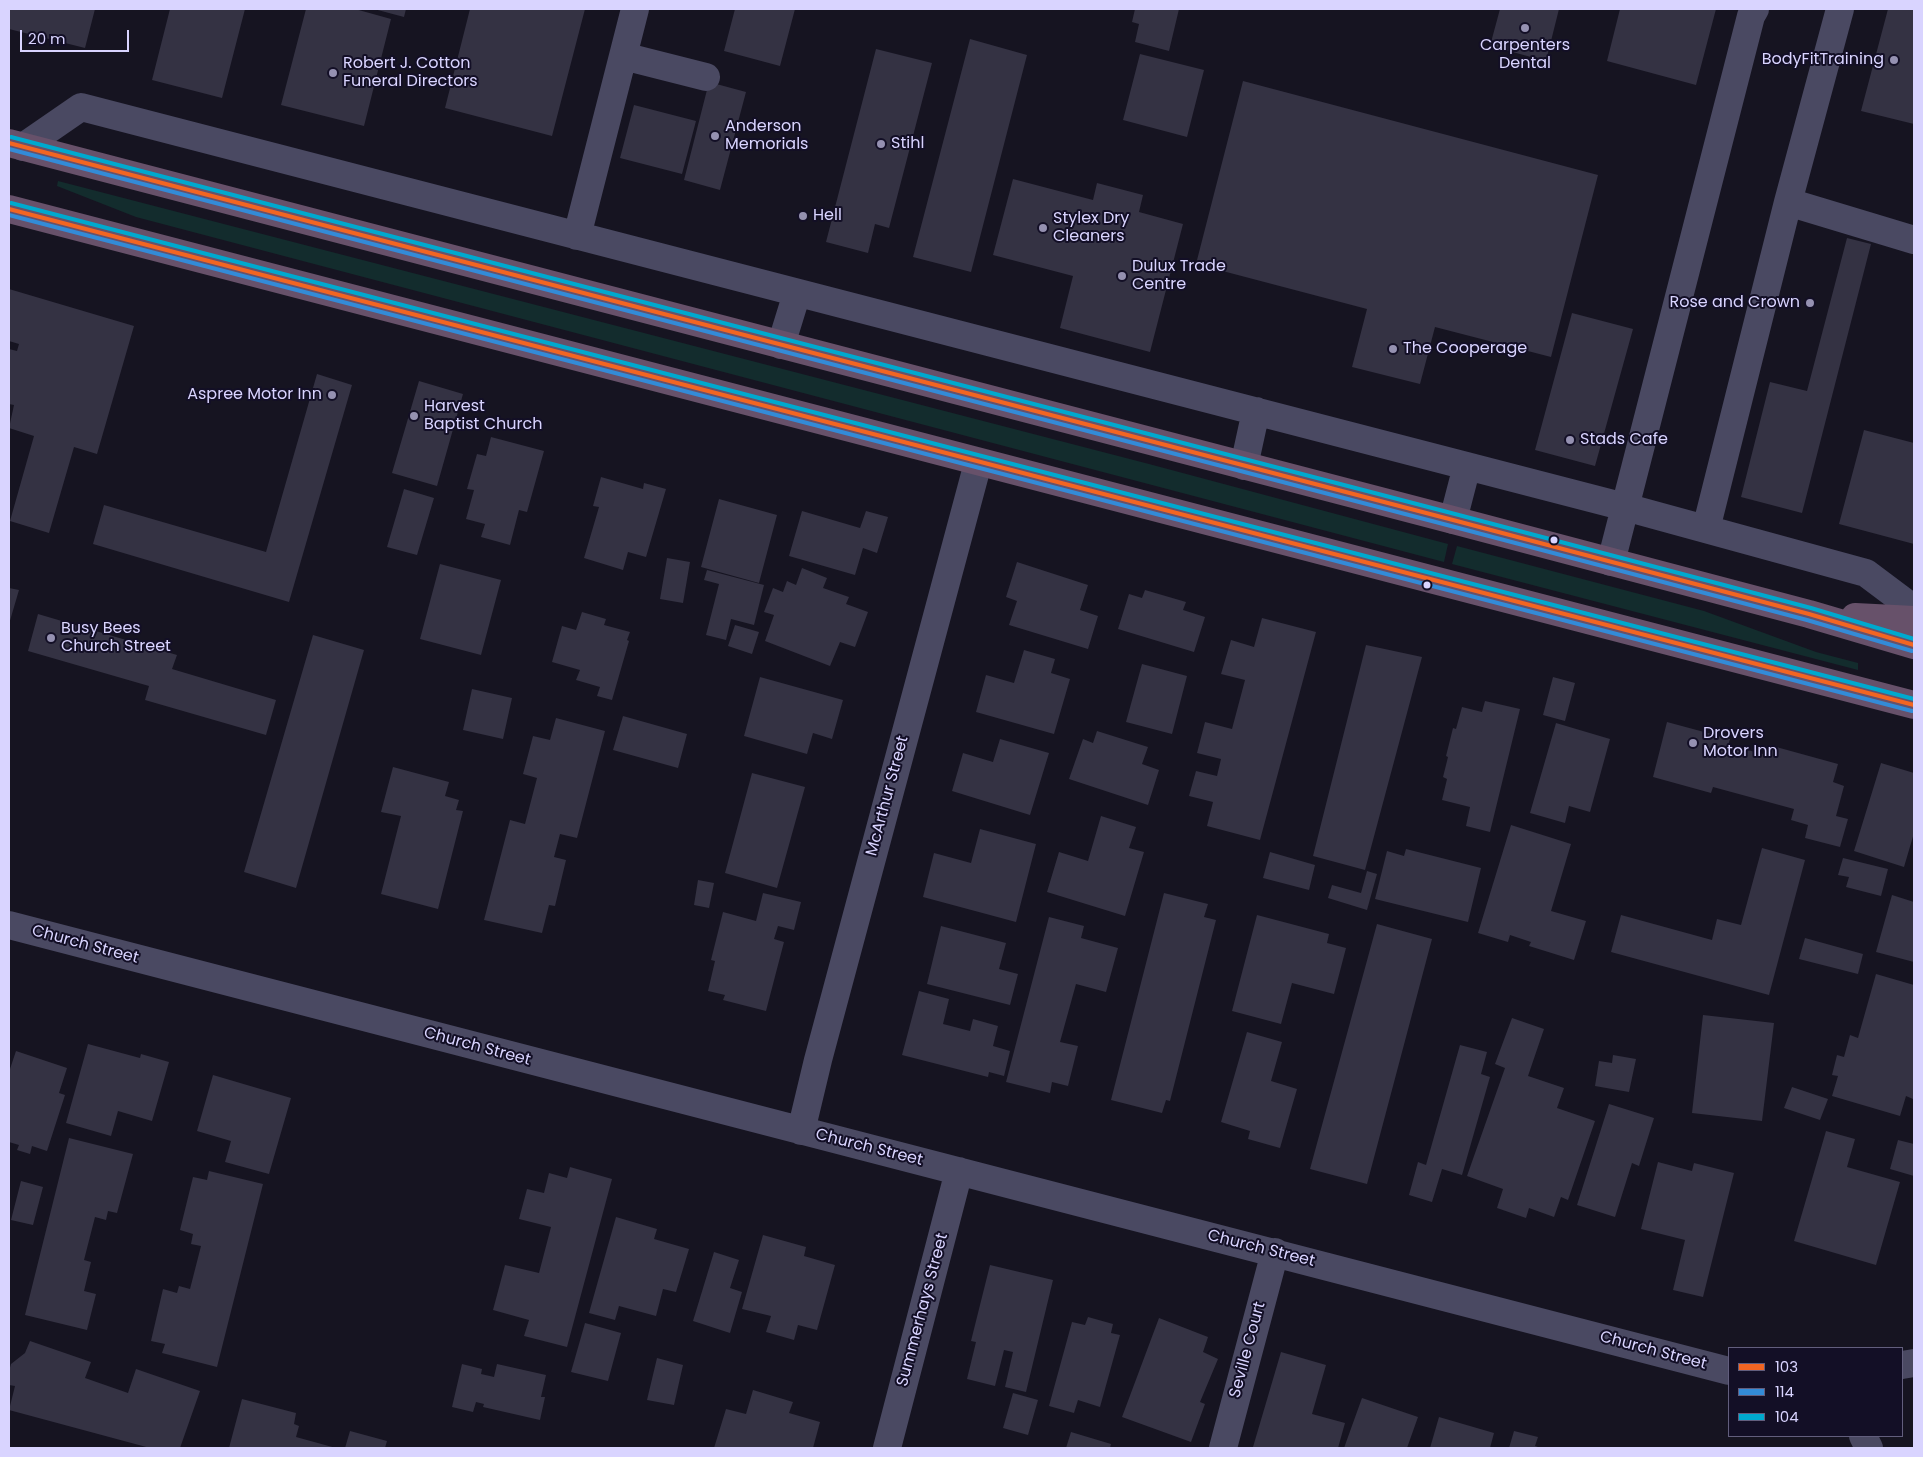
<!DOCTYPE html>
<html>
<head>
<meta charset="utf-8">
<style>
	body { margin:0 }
	#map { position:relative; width:1923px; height:1457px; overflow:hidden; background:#161421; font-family:Poppins,sans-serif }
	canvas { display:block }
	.frame { position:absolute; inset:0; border:10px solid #d9d4ff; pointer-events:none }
	.legend { position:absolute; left:1728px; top:1347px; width:175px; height:90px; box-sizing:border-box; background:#130f26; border:1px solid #625e7d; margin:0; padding:6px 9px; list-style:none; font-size:15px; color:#d9d4ff }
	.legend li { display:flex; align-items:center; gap:10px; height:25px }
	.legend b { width:25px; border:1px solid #625e7d }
	.scale { position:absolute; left:20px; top:30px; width:109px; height:22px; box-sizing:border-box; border:2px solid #d9d4ff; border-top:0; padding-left:6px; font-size:15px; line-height:18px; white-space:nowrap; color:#d9d4ff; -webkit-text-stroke:4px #130f26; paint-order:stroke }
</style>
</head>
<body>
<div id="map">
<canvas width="1923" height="1457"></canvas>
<div class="frame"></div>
<ul class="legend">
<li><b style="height:6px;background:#f26522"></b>103</li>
<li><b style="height:6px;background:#338bd7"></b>114</li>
<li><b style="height:6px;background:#00a9ce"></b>104</li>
</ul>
<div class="scale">20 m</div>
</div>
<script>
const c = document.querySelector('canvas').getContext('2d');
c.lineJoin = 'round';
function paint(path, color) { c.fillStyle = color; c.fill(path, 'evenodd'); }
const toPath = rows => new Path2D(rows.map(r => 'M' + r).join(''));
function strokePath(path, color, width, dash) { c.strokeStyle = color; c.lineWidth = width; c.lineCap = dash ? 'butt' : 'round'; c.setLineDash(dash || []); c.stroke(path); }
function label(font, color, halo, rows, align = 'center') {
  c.font = font + ' Poppins,sans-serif'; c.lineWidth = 4; c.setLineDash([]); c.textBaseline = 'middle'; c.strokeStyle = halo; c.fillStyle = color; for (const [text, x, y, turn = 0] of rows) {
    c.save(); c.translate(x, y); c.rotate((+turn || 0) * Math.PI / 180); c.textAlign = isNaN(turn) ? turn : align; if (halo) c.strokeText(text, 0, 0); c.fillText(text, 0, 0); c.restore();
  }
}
paint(toPath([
	[58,181,1149,464,1448,544,1444,562,136,217,57,186],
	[1457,546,1704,611,1816,652,1858,663,1858,670,1452,564]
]), '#132c2d');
paint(toPath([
	[9,9,95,9,85,48,9,29],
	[170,9,245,9,222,98,152,80],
	[306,9,355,9,391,19,364,126,281,105],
	[374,9,406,9,404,17],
	[470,9,585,9,552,136,445,108],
	[735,9,795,9,780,66,724,51],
	[1135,9,1179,9,1169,51,1135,42,1139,24,1132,22],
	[1500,9,1559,9,1546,61,1490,46],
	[1620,9,1716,9,1696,85,1607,61],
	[1888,9,1914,9,1914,124,1861,111],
	[970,39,1027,55,971,272,913,257],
	[876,49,932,63,889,228,875,224,868,253,826,242],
	[1140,54,1204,70,1187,137,1123,120],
	[1243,81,1598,175,1551,357,1435,327,1420,384,1352,367,1367,309,1196,264],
	[709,82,746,92,720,190,684,180],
	[634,105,696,121,682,174,620,158],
	[1013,179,1093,200,1097,183,1143,195,1139,212,1183,224,1150,352,1060,328,1073,276,993,255],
	[1847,238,1871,244,1802,513,1741,497,1770,382,1807,391],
	[9,289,134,326,97,454,74,447,49,533,10,521,34,436,9,428,14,405,9,404,9,349,17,351,19,344,9,341],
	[1572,313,1633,329,1595,466,1535,450],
	[317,374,352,385,289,602,93,544,104,505,266,552],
	[419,381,463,394,437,486,392,473],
	[1864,430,1914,443,1914,544,1839,524],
	[491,437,544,451,527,512,519,510,510,545,481,537,485,524,466,519,474,490,467,489,477,454,486,456],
	[601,477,643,489,644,483,666,489,646,557,628,552,623,570,584,558,599,507,593,506],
	[404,489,434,498,417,555,387,547],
	[719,499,777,515,759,583,701,567],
	[802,511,860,528,866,511,888,517,877,553,863,548,855,575,789,556],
	[667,558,690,562,683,603,660,599],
	[1017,562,1088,585,1080,610,1098,616,1088,649,1009,625,1017,601,1006,597],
	[440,564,501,580,481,655,420,639],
	[802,568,827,578,823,588,849,597,846,604,868,612,855,647,840,642,830,666,765,641,774,615,764,612,773,588,783,592,787,581,796,585],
	[707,570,764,585,754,625,731,619,726,640,706,635,719,584,704,580],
	[9,588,19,590,9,624],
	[1145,590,1186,602,1183,610,1205,617,1194,652,1118,629,1129,594,1142,598],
	[582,612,606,619,604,625,630,632,627,640,629,641,612,700,597,696,600,687,576,680,580,670,552,662,562,626,576,630],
	[38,614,177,655,172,669,276,700,266,735,145,700,149,686,28,651],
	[1262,618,1316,632,1260,840,1207,826,1213,802,1189,796,1196,771,1217,776,1221,759,1197,753,1205,722,1232,729,1245,680,1221,674,1231,640,1254,647],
	[735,625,759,632,752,654,728,646],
	[313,635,364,650,296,888,244,872],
	[1366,645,1422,657,1365,870,1313,856],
	[1024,650,1055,659,1051,673,1070,679,1054,734,976,712,986,675,1014,683],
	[1142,664,1187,676,1172,734,1126,722],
	[760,677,843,700,832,739,813,733,807,754,744,736],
	[1553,677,1575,683,1565,721,1543,715],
	[472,689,512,698,503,739,463,730],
	[1485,701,1520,709,1490,832,1466,826,1470,807,1442,800,1447,779,1443,777,1448,757,1446,756,1453,728,1456,729,1462,707,1482,712],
	[623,716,687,734,678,768,613,750],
	[556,718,605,731,577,838,560,834,554,857,566,860,555,906,549,905,542,933,484,920,510,820,525,824,537,778,523,774,533,736,550,740],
	[1667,722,1730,739,1728,745,1767,755,1769,745,1838,764,1833,782,1844,786,1836,816,1848,819,1840,847,1805,838,1808,825,1791,820,1794,809,1713,787,1711,793,1653,777],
	[1556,723,1610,739,1590,812,1569,806,1565,823,1530,813],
	[1097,731,1148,747,1142,764,1159,770,1148,805,1069,779,1083,739,1093,743],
	[1000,739,1049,753,1030,815,952,791,963,753,993,762],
	[1881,763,1914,773,1914,833,1904,867,1854,851],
	[393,767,449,782,445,796,459,800,456,810,463,811,438,909,381,894,401,816,381,812],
	[752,773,805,787,777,888,725,873],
	[1101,816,1136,827,1129,848,1144,852,1125,916,1047,892,1059,852,1088,861],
	[1511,825,1571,844,1551,911,1586,921,1574,960,1529,946,1531,942,1510,935,1508,942,1478,933],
	[980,829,1036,844,1016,922,923,897,934,853,971,863],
	[1762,848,1805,860,1769,995,1611,952,1621,915,1712,940,1717,919,1741,925],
	[1406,849,1481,868,1468,922,1375,899,1387,851,1404,856],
	[1270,852,1315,865,1309,890,1263,878],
	[1843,858,1888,869,1881,896,1846,887,1849,877,1838,875],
	[1367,871,1377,874,1367,910,1328,898,1332,885,1361,893],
	[698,880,714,883,709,908,694,905],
	[763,893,801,902,794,930,778,926,774,939,784,942,766,1011,723,1000,725,995,708,991,715,961,711,960,723,912,756,921],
	[1164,893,1208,904,1204,917,1216,920,1170,1101,1166,1100,1162,1113,1111,1100],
	[1892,895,1914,902,1914,962,1876,952],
	[1257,915,1329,934,1327,943,1346,948,1334,994,1292,983,1281,1024,1232,1011],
	[1049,917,1084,926,1081,938,1118,948,1106,992,1076,984,1060,1042,1078,1046,1068,1086,1052,1082,1050,1093,1006,1082],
	[1377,924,1432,939,1367,1184,1310,1169],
	[941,926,1006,943,999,969,1018,974,1010,1005,927,984],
	[1805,938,1863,954,1858,974,1799,959],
	[1876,974,1914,985,1914,1096,1913,1099,1906,1096,1900,1116,1832,1096,1838,1076,1832,1075,1837,1055,1844,1057,1850,1035,1858,1038],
	[919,991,949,999,943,1024,970,1031,973,1019,998,1026,993,1046,1010,1051,1004,1076,989,1072,988,1077,902,1055],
	[1703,1015,1774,1023,1762,1121,1692,1113],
	[1512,1018,1544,1029,1528,1076,1564,1088,1557,1108,1595,1121,1568,1200,1561,1197,1554,1217,1529,1208,1526,1218,1497,1208,1503,1189,1467,1176,1505,1068,1495,1064],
	[1247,1032,1282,1042,1271,1081,1297,1089,1280,1148,1248,1139,1250,1131,1221,1122],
	[88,1044,140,1058,141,1054,169,1062,152,1121,118,1111,111,1136,66,1123],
	[1460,1045,1487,1052,1481,1074,1490,1077,1462,1175,1442,1169,1432,1202,1409,1195,1418,1162,1426,1165],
	[16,1051,67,1068,59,1093,65,1095,47,1151,32,1146,30,1154,17,1150,19,1145,9,1142,9,1072],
	[1613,1055,1636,1059,1629,1092,1595,1086,1599,1061,1612,1063],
	[213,1075,291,1098,269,1174,225,1162,231,1141,197,1131],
	[1792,1087,1828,1099,1820,1120,1784,1108],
	[1609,1104,1654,1118,1639,1166,1632,1163,1615,1217,1577,1205],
	[1826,1131,1855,1139,1847,1167,1900,1182,1876,1265,1794,1241],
	[69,1138,133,1154,117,1213,108,1211,106,1220,95,1217,84,1260,91,1262,84,1291,96,1294,87,1330,25,1315],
	[1898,1140,1914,1144,1914,1176,1890,1169],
	[1658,1162,1692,1171,1694,1163,1734,1173,1703,1297,1673,1290,1685,1240,1641,1229],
	[570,1167,612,1179,567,1347,524,1336,529,1320,493,1310,505,1265,539,1273,551,1227,519,1219,527,1189,544,1193,549,1173,567,1178],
	[209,1171,263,1184,217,1367,162,1353,165,1344,151,1341,163,1289,177,1293,179,1286,190,1289,201,1246,191,1244,193,1234,180,1230,193,1177,207,1180],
	[21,1181,43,1187,33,1225,11,1220],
	[616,1217,657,1229,654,1239,689,1249,676,1292,663,1289,656,1316,619,1306,615,1320,589,1313],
	[763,1235,806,1247,804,1256,835,1265,817,1330,798,1325,794,1340,766,1332,771,1316,742,1309],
	[714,1252,739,1260,730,1288,742,1292,730,1333,693,1321],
	[990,1265,1053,1280,1026,1392,1005,1387,1013,1352,1004,1350,995,1386,967,1379,976,1342,971,1341],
	[1088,1317,1113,1324,1111,1333,1120,1335,1100,1407,1078,1400,1074,1413,1049,1406,1072,1322,1085,1325],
	[1159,1318,1208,1337,1203,1352,1218,1359,1200,1402,1205,1404,1191,1442,1122,1417],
	[585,1323,621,1333,608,1381,571,1372],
	[30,1341,91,1362,85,1378,128,1393,136,1369,200,1391,180,1448,150,1448,9,1410,15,1386,9,1385,9,1371,11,1364,25,1353],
	[1281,1352,1326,1365,1312,1414,1345,1423,1338,1448,1258,1448,1253,1447],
	[657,1358,683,1365,674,1405,647,1400],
	[462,1364,482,1369,481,1374,494,1377,497,1364,546,1375,541,1397,545,1397,540,1420,483,1407,484,1404,476,1402,473,1412,452,1407],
	[753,1390,793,1402,789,1413,820,1422,813,1448,714,1448,726,1409,746,1414],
	[1013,1393,1038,1400,1028,1435,1003,1428],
	[1362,1398,1418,1417,1407,1448,1344,1448],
	[242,1399,296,1413,294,1424,299,1426,296,1437,336,1448,229,1448],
	[1439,1417,1494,1433,1490,1448,1430,1448],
	[350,1431,387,1441,385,1448,345,1448],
	[1514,1431,1538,1437,1535,1446,1541,1448,1509,1448],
	[1071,1432,1111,1444,1110,1448,1066,1448]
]), '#343243');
strokePath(toPath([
	[623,56,706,77],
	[23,147,81,107,1625,507,1866,573,1914,609],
	[1788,202,1914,240],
	[577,236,635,9],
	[781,345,797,293],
	[1244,466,1256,411],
	[1453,520,1467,466],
	[1706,529,1788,202,1840,9],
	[1611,562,1751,16,1755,9],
	[9,925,1729,1371],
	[801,1131,818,1060,978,463],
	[1902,1365,1914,1363],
	[1863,1436,1869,1448],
	[887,1448,959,1171],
	[1223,1448,1275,1252]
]), '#4a4962', 28);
strokePath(toPath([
	[9,143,1453,520,1809,614,1914,645],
	[9,209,1914,705],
	[1855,617,1914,620]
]), '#67516a', 28);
strokePath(toPath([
	[9,143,1453,520,1809,614,1914,645],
	[9,209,1914,705]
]), '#f26522', 4);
strokePath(toPath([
	[9,149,1451,526,1807,620,1912,651],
	[9,215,1912,711]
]), '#338bd7', 4);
strokePath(toPath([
	[11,137,1455,514,1811,608,1914,639],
	[11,203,1914,699]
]), '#00a9ce', 4);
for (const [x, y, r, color] of [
	[1525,28,5,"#9591b1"],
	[1894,60,5,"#9591b1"],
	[333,73,5,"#9591b1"],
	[715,136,5,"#9591b1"],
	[881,144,5,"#9591b1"],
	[803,216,5,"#9591b1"],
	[1043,228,5,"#9591b1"],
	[1122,276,5,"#9591b1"],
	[1810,303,5,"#9591b1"],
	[1393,349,5,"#9591b1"],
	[332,395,5,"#9591b1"],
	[414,416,5,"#9591b1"],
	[1570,440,5,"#9591b1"],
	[1554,540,4.5,"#d9d4ff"],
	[1427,585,4.5,"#d9d4ff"],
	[51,638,5,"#9591b1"],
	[1693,743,5,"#9591b1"]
]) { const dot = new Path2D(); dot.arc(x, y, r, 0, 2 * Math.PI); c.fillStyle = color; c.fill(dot); strokePath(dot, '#130f26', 2); }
label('16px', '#d9d4ff', '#130f26', [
	["Carpenters",1525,46,"center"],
	["Dental",1525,64,"center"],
	["BodyFitTraining",1884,60,"right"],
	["Robert J. Cotton",343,64],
	["Funeral Directors",343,82],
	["Anderson",725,127],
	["Memorials",725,145],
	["Stihl",891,144],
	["Hell",813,216],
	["Stylex Dry",1053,219],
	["Cleaners",1053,237],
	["Dulux Trade",1132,267],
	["Centre",1132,285],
	["Rose and Crown",1800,303,"right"],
	["The Cooperage",1403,349],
	["Aspree Motor Inn",322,395,"right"],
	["Harvest",424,407],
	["Baptist Church",424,425],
	["Stads Cafe",1580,440],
	["Busy Bees",61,629],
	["Church Street",61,647],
	["Drovers",1703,734],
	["Motor Inn",1703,752]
], 'left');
label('16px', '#d9d4ff', '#130f26', [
	["McArthur Street",888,796,-75],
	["Church Street",85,945,15],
	["Church Street",477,1047,15],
	["Church Street",869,1148,14],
	["Church Street",1261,1249,14],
	["Summerhays Street",923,1310,-75],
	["Seville Court",1248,1350,-75],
	["Church Street",1653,1351,15]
]);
</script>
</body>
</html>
